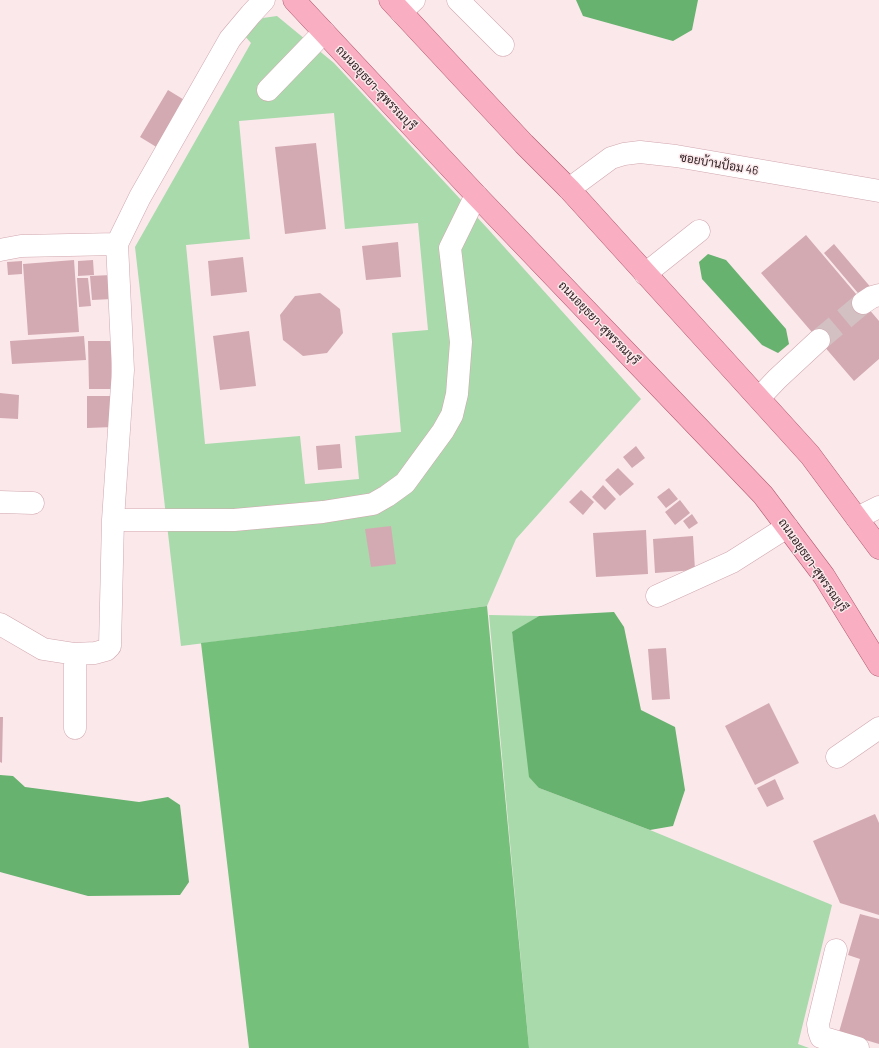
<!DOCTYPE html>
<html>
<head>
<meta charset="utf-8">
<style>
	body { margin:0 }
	canvas { display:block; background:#fae8eb }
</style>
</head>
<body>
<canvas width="879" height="1048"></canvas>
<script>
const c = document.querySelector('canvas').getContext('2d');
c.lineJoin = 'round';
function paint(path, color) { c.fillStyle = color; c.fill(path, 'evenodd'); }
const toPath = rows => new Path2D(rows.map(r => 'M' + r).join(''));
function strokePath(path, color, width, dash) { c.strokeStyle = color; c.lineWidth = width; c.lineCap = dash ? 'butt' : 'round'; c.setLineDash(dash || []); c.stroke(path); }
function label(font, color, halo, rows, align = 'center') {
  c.font = font + ' Barlow,Sarabun,sans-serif'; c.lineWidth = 3; c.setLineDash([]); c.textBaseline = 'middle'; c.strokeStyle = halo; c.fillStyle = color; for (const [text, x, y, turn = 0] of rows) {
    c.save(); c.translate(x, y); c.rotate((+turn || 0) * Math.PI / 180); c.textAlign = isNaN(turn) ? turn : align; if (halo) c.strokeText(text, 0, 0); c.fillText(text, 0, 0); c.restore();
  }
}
paint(toPath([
	[277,16,334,63,488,229,641,399,516,539,487,606,300,631,181,646,135,247,251,43,244,35,263,18],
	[334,113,345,229,418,223,428,330,392,333,401,432,355,436,359,479,305,484,300,436,205,444,186,245,250,239,239,121],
	[489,615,539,616,512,633,539,788,650,830,832,905,798,1044,809,1048,529,1048]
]), '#a9daab');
paint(toPath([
	[487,606,529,1048,249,1048,201,643,300,631]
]), '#75c07b');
paint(toPath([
	[576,0,698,0,692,30,673,41,583,16],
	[708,254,726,260,786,329,789,344,778,353,762,345,702,279,699,262],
	[614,612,624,627,641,710,675,727,685,790,673,826,650,830,539,788,529,777,512,632,539,616],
	[0,775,13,776,25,787,139,802,168,797,180,805,189,882,180,895,88,896,0,872]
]), '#67b26e');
paint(toPath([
	[168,90,186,101,158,148,140,137],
	[316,143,326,229,285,234,275,147],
	[806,235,879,321,879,359,854,381,761,273],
	[398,242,401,277,366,280,362,246],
	[834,244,873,290,863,299,824,253],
	[243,257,247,292,211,296,208,261],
	[74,260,79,332,28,335,23,264],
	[93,260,94,275,78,276,78,261],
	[22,261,22,274,8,275,7,262],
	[111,275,113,299,92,300,90,276],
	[77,278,88,278,91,306,79,307],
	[320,293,340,309,343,333,327,353,303,356,283,340,280,315,295,296],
	[249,331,256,386,220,390,213,336],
	[84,336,86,360,12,364,10,341],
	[88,341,111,341,111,389,89,389],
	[0,393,19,395,18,419,0,418],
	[87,396,112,396,113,427,87,428],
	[340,444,342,468,318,470,316,446],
	[636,446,645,458,632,468,623,457],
	[618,468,634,484,620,496,605,480],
	[603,485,616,499,605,510,592,497],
	[669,488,678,499,666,508,657,497],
	[581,490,594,502,583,515,569,502],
	[680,500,690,513,675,525,665,512],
	[692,514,698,523,689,529,683,521],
	[391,526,396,564,371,567,365,529],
	[646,530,648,574,596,577,593,533],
	[693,536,695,570,655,573,653,539],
	[666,648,670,699,652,700,648,649],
	[769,703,799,763,755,785,725,726],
	[0,717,3,717,2,763,0,762],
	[775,779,784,799,767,807,757,788],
	[875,814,879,823,879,915,840,903,813,841],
	[860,914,879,919,879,1044,839,1032,860,959,848,955]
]), '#d4aab2');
strokePath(toPath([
	[819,340,863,303]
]), '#d2c0c3', 22, [22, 11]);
const minor = toPath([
	[458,0,503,45],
	[401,12,414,0],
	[268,90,324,32],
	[569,189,611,158,624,154,640,152,676,156,879,191],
	[117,244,123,370,113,520,234,520,323,512,373,504,387,496,405,483,443,431,452,415,457,394,461,342,450,248,476,195],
	[0,250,21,246,117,244,140,197,230,39,251,14,264,0],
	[645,274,699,231],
	[863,303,872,297,879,295],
	[759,398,777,379,819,340],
	[0,502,33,503],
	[857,518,879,507],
	[657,596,732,562,787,527],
	[0,624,43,649,75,654,95,653,106,650,110,646,113,520],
	[75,654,75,728],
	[837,757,879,728],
	[836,950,818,1024,819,1031,821,1037,858,1048]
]);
const major = toPath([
	[294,0,476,195,763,495,824,576,879,665],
	[390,0,524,144,569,189,810,455,879,548]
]);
strokePath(minor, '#d1a7af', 23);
strokePath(major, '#b15a70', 23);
strokePath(minor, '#fff', 22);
strokePath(major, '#faaec1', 22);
label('12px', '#312225', '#fae8eb', [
	["ถนนอยุธยา-สุพรรณบุรี",376,88,47],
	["ซอยบ้านป้อม 46",719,164,10],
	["ถนนอยุธยา-สุพรรณบุรี",599,323,46],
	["ถนนอยุธยา-สุพรรณบุรี",813,565,55]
]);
</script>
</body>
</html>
